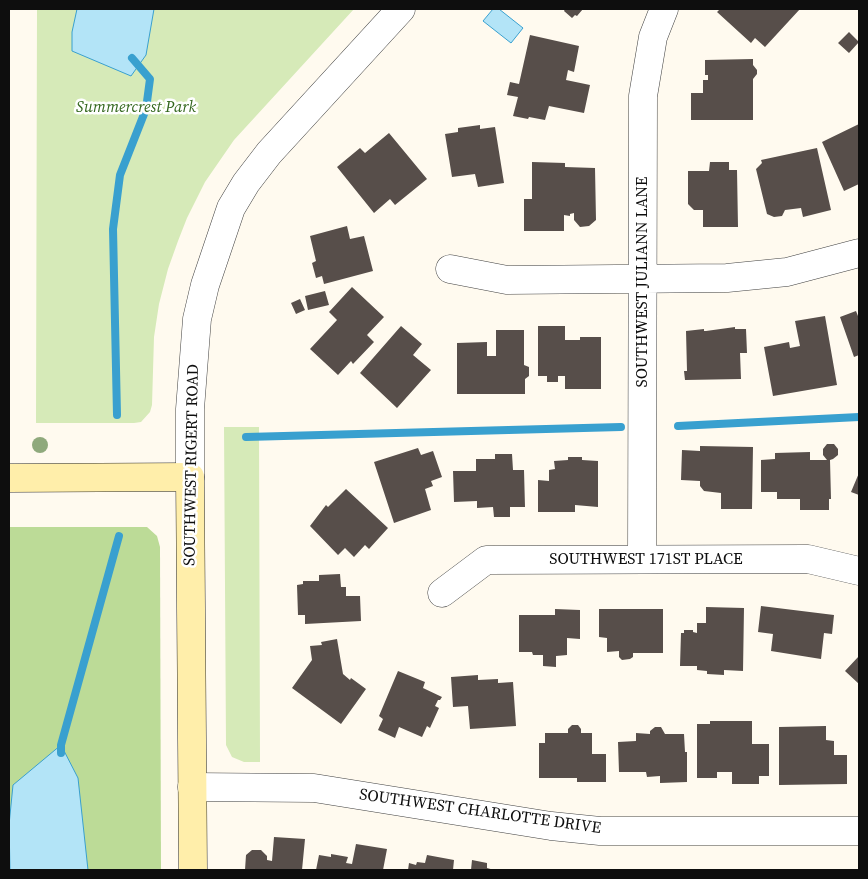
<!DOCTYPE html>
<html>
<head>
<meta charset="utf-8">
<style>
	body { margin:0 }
	#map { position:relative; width:868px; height:879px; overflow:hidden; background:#fffaef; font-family:"Source Serif 4",serif }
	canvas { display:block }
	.frame { position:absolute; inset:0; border:10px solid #0e0e0e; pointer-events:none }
</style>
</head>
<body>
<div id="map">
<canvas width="868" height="879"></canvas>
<div class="frame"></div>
</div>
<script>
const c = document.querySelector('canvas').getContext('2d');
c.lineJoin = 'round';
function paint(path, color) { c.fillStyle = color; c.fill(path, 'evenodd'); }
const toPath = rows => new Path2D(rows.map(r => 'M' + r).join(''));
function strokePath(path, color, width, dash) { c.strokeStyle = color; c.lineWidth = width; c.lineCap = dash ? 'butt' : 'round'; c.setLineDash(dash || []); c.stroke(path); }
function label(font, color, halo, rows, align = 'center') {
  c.font = font + ' "Source Serif 4",serif'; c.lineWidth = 5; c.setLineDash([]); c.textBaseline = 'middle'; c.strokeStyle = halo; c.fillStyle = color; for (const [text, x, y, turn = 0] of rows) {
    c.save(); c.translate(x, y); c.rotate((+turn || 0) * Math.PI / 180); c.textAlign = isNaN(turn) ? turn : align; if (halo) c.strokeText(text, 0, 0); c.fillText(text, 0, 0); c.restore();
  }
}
paint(toPath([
	[37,9,354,9,234,140,205,182,187,218,178,241,168,269,159,304,154,337,152,405,150,412,141,422,134,423,36,423],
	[224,427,259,427,260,762,244,762,232,757,226,745]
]), '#d6eab8');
paint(toPath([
	[9,527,147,527,157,536,160,547,161,870,9,870]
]), '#bcdb97');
const water = toPath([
	[77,9,154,9,146,55,131,76,72,51,72,32,77,9],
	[493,9,499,9,523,28,511,43,483,21,493,9],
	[61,745,78,778,88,870,10,870,9,825,13,785,61,745]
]);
paint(water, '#b3e4f7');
strokePath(water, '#39a0cf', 1);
strokePath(toPath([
	[117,415,113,229,120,175,146,109,150,79,132,58],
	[678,426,859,417],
	[246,437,621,427],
	[61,753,61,745,119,536]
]), '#39a0cf', 8);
paint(toPath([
	[565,9,583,9,577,16,575,15,572,18,564,11],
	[720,9,800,9,765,47,755,38,751,43,717,12],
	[849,32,859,42,849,53,838,43],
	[530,35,579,46,574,72,568,70,566,80,590,85,584,113,549,106,545,120,529,117,528,119,513,116,518,97,507,95,510,82,519,84],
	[753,59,753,65,757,70,757,74,753,79,753,120,691,120,691,93,703,93,703,80,708,80,708,75,705,75,705,60],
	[859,124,859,184,844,191,822,142],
	[480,125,480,129,495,127,504,183,478,187,475,174,452,177,445,134,458,132,458,128],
	[389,133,427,179,395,205,390,199,374,213,337,167,360,148,365,153],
	[817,148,831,210,803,217,801,208,785,210,782,216,774,217,767,214,756,169,762,163,761,160],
	[532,162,565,163,565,167,595,168,596,220,589,226,580,227,574,220,574,213,570,214,570,216,564,215,564,231,524,231,524,199,532,199],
	[710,162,729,162,729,170,737,170,738,227,703,227,703,210,694,210,688,204,688,171,709,171],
	[347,226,350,239,364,236,373,271,324,284,322,276,316,278,312,263,316,261,310,236],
	[352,287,384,317,367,335,374,342,353,364,351,361,338,375,310,349,337,320,329,312],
	[325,291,329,305,308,310,305,296],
	[300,299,305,310,296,314,291,303],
	[856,311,858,316,859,315,859,355,854,357,840,317],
	[825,316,837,385,773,396,764,347,789,342,790,348,800,346,795,321],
	[401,326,422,344,413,355,431,370,397,408,360,373],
	[538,326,565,326,565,340,580,340,580,337,601,337,601,389,565,389,565,376,558,376,558,382,547,382,547,376,538,376],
	[735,327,735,329,746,329,747,353,740,353,741,379,685,380,684,371,687,371,686,331,704,329,704,331,706,331],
	[496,330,524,330,524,365,529,367,529,376,525,379,525,394,457,394,457,343,487,342,487,356,496,356],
	[827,444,834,444,838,449,838,455,833,459,830,460,831,499,829,499,829,510,800,510,800,499,777,499,777,492,761,492,761,460,775,459,775,453,810,452,810,460,827,460,823,455,823,449],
	[700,446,753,447,752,509,721,509,721,493,704,491,700,486,700,481,681,480,682,450,700,451],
	[418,448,421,455,433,451,442,477,431,481,433,486,425,489,431,510,394,523,374,462],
	[495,454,512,454,513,470,524,470,525,507,510,507,510,517,494,517,493,507,477,508,477,501,454,502,453,471,476,471,476,459,495,459],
	[568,457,582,457,582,460,598,461,598,507,575,505,575,512,538,512,538,480,549,481,549,470,555,469,554,461,568,460],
	[859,473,859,495,851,492],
	[346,489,388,528,369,549,365,545,354,557,345,548,338,555,310,526,326,505,328,507],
	[340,574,341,587,346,587,346,596,360,596,361,621,305,624,305,615,298,615,297,585,303,584,303,581,319,581,319,575],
	[761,606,834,615,832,634,824,633,821,659,771,651,773,634,758,632],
	[706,607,744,608,743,671,724,670,724,675,707,674,707,671,697,670,697,666,680,666,681,633,684,633,684,630,693,630,693,632,697,633,697,623,706,623],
	[555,609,580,610,580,639,567,638,567,655,556,656,556,667,543,666,543,655,533,655,532,652,519,652,519,615,555,615],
	[599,609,663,609,663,653,633,653,633,657,630,659,622,660,619,657,619,651,607,652,607,638,599,637],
	[337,639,343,674,350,680,351,678,366,689,341,724,292,688,312,660,310,646,322,645,321,642],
	[859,656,859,684,845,671],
	[398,671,425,682,423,688,442,697,440,700,438,700,435,706,439,708,430,728,427,726,422,737,399,727,395,738,378,730,383,719,379,716],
	[478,675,478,680,498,679,498,683,513,682,516,726,470,729,468,706,453,707,451,677],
	[710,721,752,721,752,744,769,744,769,776,759,776,759,784,732,784,732,772,717,772,717,778,697,778,697,724,710,724],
	[572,725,578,725,581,729,581,733,592,733,592,754,606,754,606,782,577,782,577,778,539,778,539,743,545,743,545,733,568,733,568,729],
	[826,726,826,740,834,741,834,755,847,755,847,784,779,785,779,727],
	[655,727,661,727,665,734,684,734,685,752,687,752,687,782,660,783,660,776,647,777,646,772,619,772,618,742,636,741,636,733,650,734,650,731],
	[274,837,305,839,302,870,245,870,246,855,252,850,261,850,267,856,267,860,272,861],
	[356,844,387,849,383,870,316,870,319,855,331,857,331,854,348,857,346,863,352,864],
	[427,855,454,860,453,870,408,870,409,863,416,865,417,862,425,863],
	[472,860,487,863,487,868,494,870,471,870]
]), '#574e4a');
const street = toPath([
	[450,269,507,280,727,278,787,272,859,253],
	[190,477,190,409,197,319,205,285,231,208,246,183,269,153,401,9],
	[642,559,643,96,653,37,664,9],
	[442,593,486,560,808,559,859,571],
	[192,787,314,788,551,826,600,831,859,831]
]);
const secondary = toPath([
	[9,478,190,477,193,870]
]);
strokePath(street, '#414141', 29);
strokePath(secondary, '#303030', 29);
strokePath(street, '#fff', 28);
strokePath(secondary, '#fea', 28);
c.fillStyle = '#8fa97c';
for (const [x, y] of [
	[40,445]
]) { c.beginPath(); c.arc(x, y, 8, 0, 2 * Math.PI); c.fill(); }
label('italic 16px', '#33671d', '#fff', [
	["Summercrest Park",136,108]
]);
label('16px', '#0e0e0e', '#fff', [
	["SOUTHWEST JULIANN LANE",643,282,-90],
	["SOUTHWEST RIGERT ROAD",192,465,-89],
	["SOUTHWEST 171ST PLACE",646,560],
	["SOUTHWEST CHARLOTTE DRIVE",480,812,8]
]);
</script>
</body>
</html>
